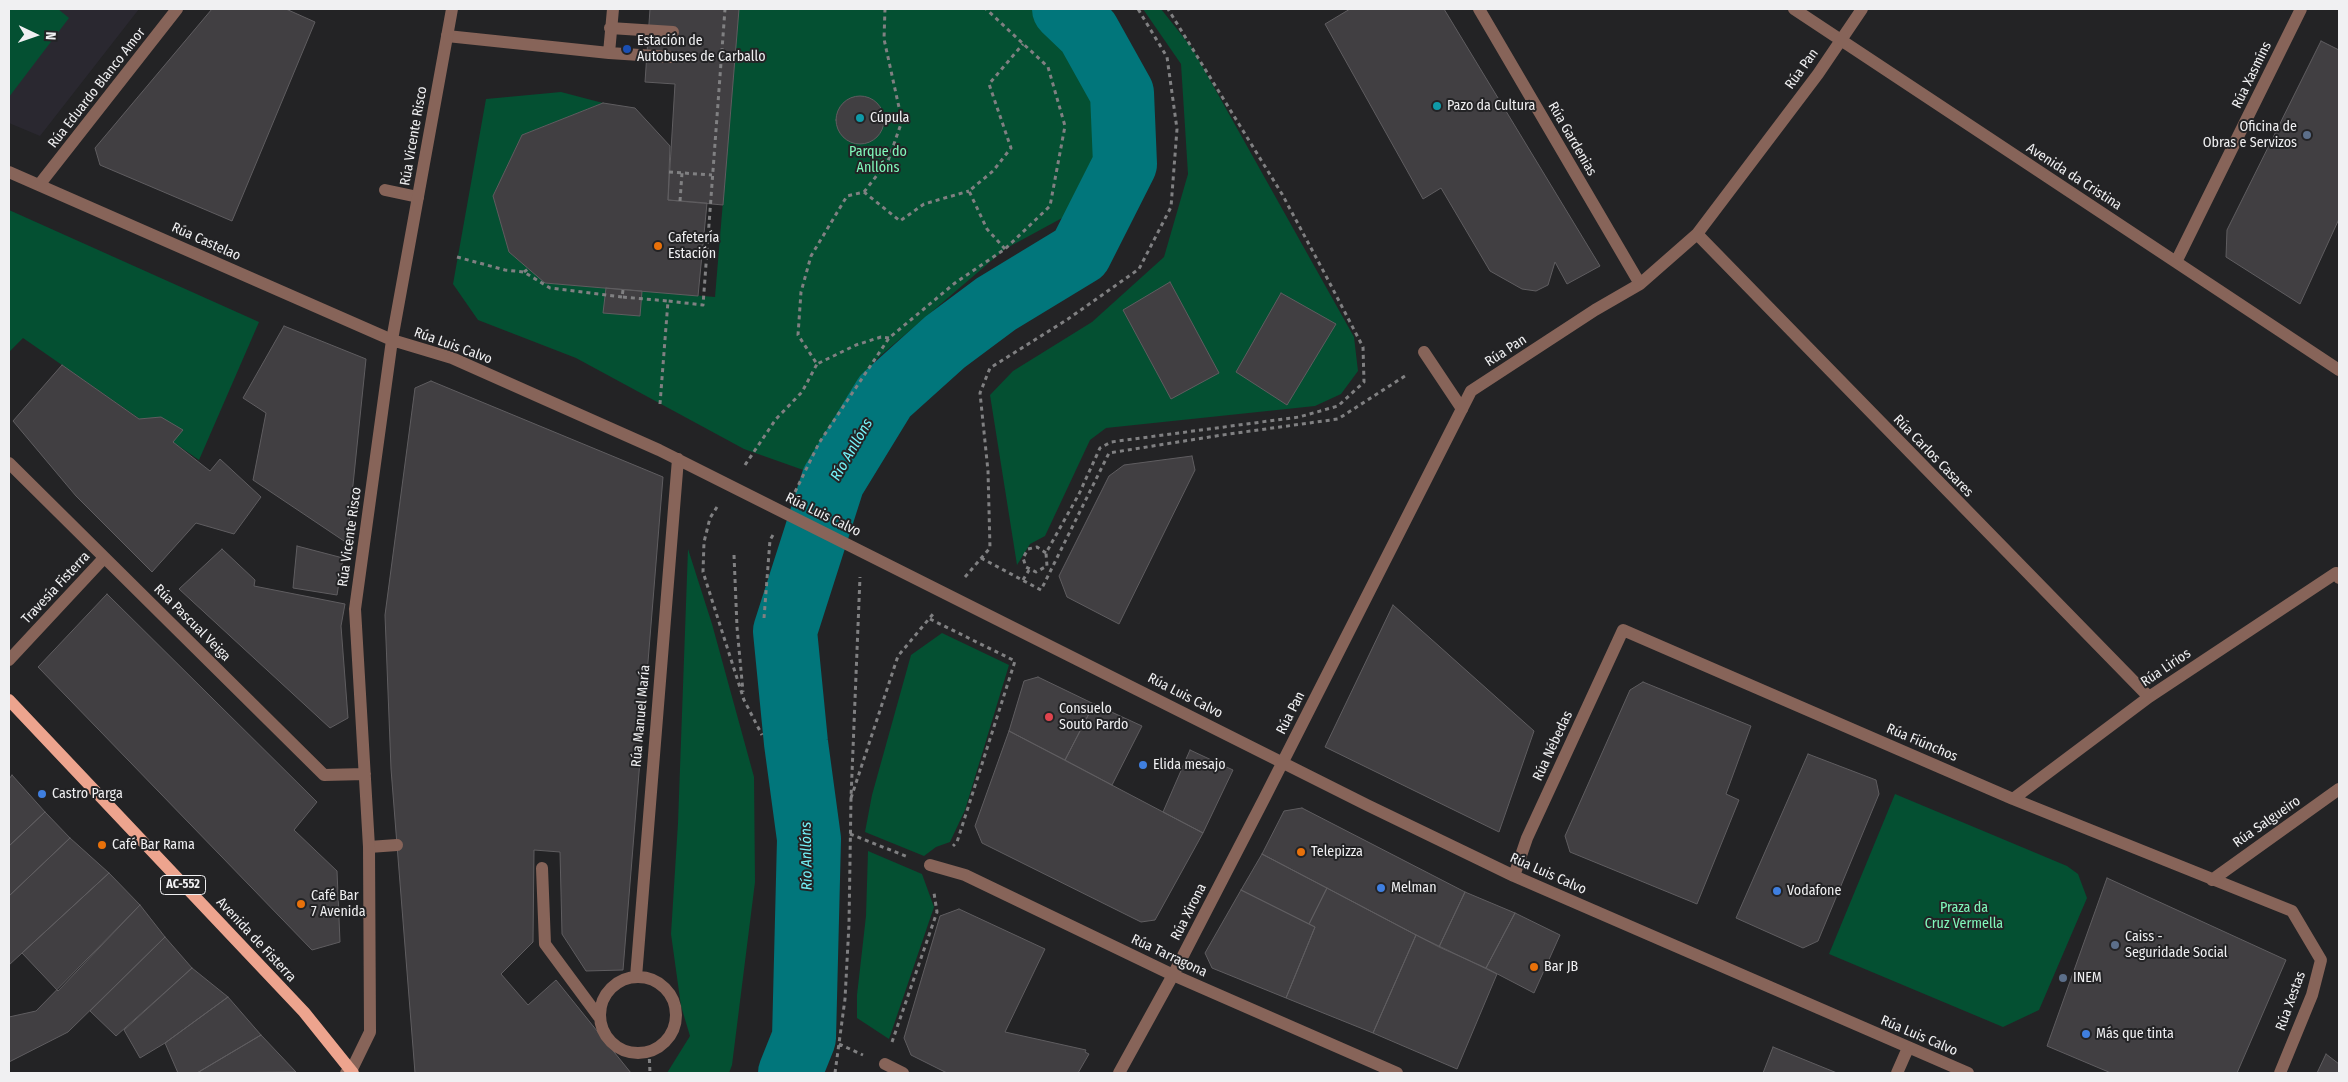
<!DOCTYPE html>
<html>
<head>
<meta charset="utf-8">
<style>
	body { margin:0 }
	#map { position:relative; width:2348px; height:1082px; overflow:hidden; background:#232325; font-family:"Fira Sans Condensed",sans-serif }
	canvas { display:block }
	.frame { position:absolute; inset:0; border:10px solid #f0f0f2; pointer-events:none }
	.north { position:absolute; left:10px; top:10px; width:50px; height:50px; -webkit-text-stroke:4px #232325; paint-order:stroke; rotate:93deg; font-size:14px; font-weight:700; line-height:20px; text-align:center; color:#f0f0f2 }
	.north::after { content:''; display:block; margin:auto; width:18px; height:22px; background:#f0f0f2; clip-path:polygon(50% 0,100% 100%,50% 72%,0 100%) }
</style>
</head>
<body>
<div id="map">
<canvas width="2348" height="1082"></canvas>
<div class="frame"></div>
<div class="north">N</div>
</div>
<script>
const c = document.querySelector('canvas').getContext('2d');
c.lineJoin = 'round';
function paint(path, color) { c.fillStyle = color; c.fill(path, 'evenodd'); }
const toPath = rows => new Path2D(rows.map(r => 'M' + r).join(''));
function strokePath(path, color, width, dash) { c.strokeStyle = color; c.lineWidth = width; c.lineCap = dash ? 'butt' : 'round'; c.setLineDash(dash || []); c.stroke(path); }
function label(font, color, halo, rows, align = 'center') {
  c.font = font + ' "Fira Sans Condensed",sans-serif'; c.lineWidth = 4; c.setLineDash([]); c.textBaseline = 'middle'; c.strokeStyle = halo; c.fillStyle = color; for (const [text, x, y, turn = 0] of rows) {
    c.save(); c.translate(x, y); c.rotate((+turn || 0) * Math.PI / 180); c.textAlign = isNaN(turn) ? turn : align; if (halo) c.strokeText(text, 0, 0); c.fillText(text, 0, 0); c.restore();
  }
}
paint(toPath([
	[9,9,139,9,40,136,9,123]
]), '#2a2830');
paint(toPath([
	[9,9,58,9,69,18,9,97],
	[739,9,1058,9,1099,103,1094,115,1093,170,1075,211,1005,249,873,362,849,425,823,477,744,449,576,358,478,320,453,284,486,99,561,92,603,103,522,135,493,196,509,252,545,283,715,297],
	[1143,9,1161,9,1192,48,1354,337,1358,371,1341,394,1315,406,1106,428,1090,440,1045,536,1030,544,1017,565,990,395,1013,371,1092,322,1164,257,1188,174,1181,64],
	[9,210,259,322,199,460,23,338,9,352],
	[688,549,712,624,754,777,755,882,732,1065,729,1073,667,1073,690,1036,681,1006,671,934,678,823],
	[942,633,1009,665,965,810,950,842,936,847,924,856,865,832,872,795,911,655],
	[1895,794,2067,866,2078,874,2087,898,2039,1010,2003,1027,1829,954],
	[868,851,922,874,934,907,889,1039,857,1018,857,995,866,916]
]), '#045032');
strokePath(toPath([
	[790,1073,804,1038,809,839,796,743,785,631,833,481,885,396,945,342,996,304,1080,253,1125,164,1122,93,1088,32,1064,9]
]), '#01767b', 64);
const building = toPath([
	[212,9,286,9,315,22,232,221,100,165,95,148,212,9],
	[650,9,739,9,723,205,668,200,675,84,645,82,650,9],
	[1350,9,1444,9,1600,266,1567,284,1555,262,1548,285,1536,291,1522,289,1490,271,1441,188,1423,199,1325,24,1350,9],
	[2321,41,2339,50,2339,219,2300,304,2226,257,2227,230,2321,41],
	'836 120a24 24 0 1 1 48 0a24 24 0 1 1-48 0Z',
	[603,103,635,108,670,146,668,200,707,203,698,296,545,283,509,252,493,196,522,135,603,103],
	[1170,282,1219,373,1171,399,1123,310,1170,282],
	[606,288,642,291,640,316,603,313,606,288],
	[1281,293,1336,324,1287,405,1236,372,1281,293],
	[284,326,366,359,347,543,253,480,266,413,243,398,284,326],
	[62,365,139,419,161,417,183,430,173,442,210,471,220,459,261,497,234,534,196,523,152,572,76,496,13,421,62,365],
	[431,381,663,477,623,970,586,971,562,934,560,852,534,850,533,942,501,974,528,1005,556,980,631,1073,415,1073,391,769,385,615,415,388,431,381],
	[1192,456,1195,470,1119,624,1067,597,1059,576,1109,476,1124,465,1192,456],
	[297,546,343,558,337,595,293,588,297,546],
	[222,549,255,580,254,586,345,604,341,626,348,718,330,728,179,589,222,549],
	[107,594,317,802,294,830,337,871,340,942,312,950,38,667,107,594],
	[1393,605,1534,731,1499,832,1325,747,1393,605],
	[1038,677,1094,704,1065,760,1009,731,1024,681,1038,677],
	[1643,682,1751,726,1726,794,1739,800,1697,904,1570,852,1565,836,1630,690,1643,682],
	[1094,704,1142,726,1112,785,1065,760,1094,704],
	[1009,731,1203,833,1155,920,1141,922,982,843,975,826,1009,731],
	[1190,750,1233,770,1203,833,1163,812,1190,750],
	[1808,754,1876,780,1879,794,1818,941,1803,948,1736,918,1808,754],
	[12,775,45,812,9,846,9,779,12,775],
	[1302,808,1465,892,1439,947,1262,854,1284,811,1302,808],
	[45,812,70,838,9,896,9,846,45,812],
	[70,838,109,873,9,965,9,896,70,838],
	[1262,854,1327,888,1309,924,1241,890,1262,854],
	[109,873,140,905,58,991,22,953,109,873],
	[2107,878,2286,960,2237,1073,2111,1073,2047,1046,2107,878],
	[1327,888,1416,935,1373,1033,1286,998,1315,927,1309,924,1327,888],
	[1241,890,1315,927,1286,998,1212,968,1205,953,1241,890],
	[1465,892,1515,913,1486,968,1439,947,1465,892],
	[140,905,165,937,68,1032,9,1062,9,1017,36,1011,140,905],
	[959,909,1045,949,1005,1032,1086,1050,1085,1052,1089,1054,1078,1073,947,1073,911,1055,904,1038,940,916,959,909],
	[1515,913,1560,935,1534,993,1486,968,1515,913],
	[1416,935,1497,974,1457,1069,1373,1033,1416,935],
	[165,937,192,968,116,1036,90,1011,165,937],
	[192,968,228,997,165,1043,140,1058,124,1030,192,968],
	[228,997,261,1035,197,1073,178,1073,165,1043,228,997],
	[261,1035,296,1072,197,1073,261,1035],
	[1773,1047,1837,1073,1763,1073,1773,1047],
	[2326,1054,2339,1064,2339,1073,2317,1073,2326,1054]
]);
paint(building, '#413f42');
strokePath(building, '#5f5d60', 1);
strokePath(toPath([
	[669,172,712,175],
	[864,192,888,161,902,121,884,39,885,9],
	[680,201,682,173],
	[1005,249,987,229,969,191,993,171,1011,148,989,84,1023,44],
	[457,257,505,270,524,272,550,288,622,297],
	[524,272,528,269],
	[623,290,622,297,668,301],
	[889,338,881,337,856,345,817,364,798,335,801,292,811,256,847,196,864,192,900,221,924,204,969,191],
	[660,404,668,301,703,305,725,9],
	[745,465,776,419,802,392,817,364],
	[795,492,819,443,889,338,955,283,1005,249,1050,206,1065,126,1048,67,986,9],
	[717,507,710,518,704,542,703,572,744,700],
	[1046,553,1037,547,1028,549,1023,558,1026,567,1036,572,1047,566,1046,553,1079,494,1100,448,1111,442,1299,417,1338,406,1364,382,1363,347,1326,276,1282,194,1168,9],
	[734,555,737,627,743,692],
	[981,558,1041,590,1109,453,1222,435,1338,419,1408,374],
	[965,577,990,548,988,471,980,393,990,368,1068,319,1139,269,1171,207,1177,129,1167,57,1138,9],
	[1023,580,1029,570],
	[764,618,770,540,773,535],
	[930,619,1015,661,957,842,953,846],
	[743,698,762,735],
	[851,798,898,656,933,614],
	[850,834,908,857],
	[892,1042,937,912,934,893],
	[839,1044,863,1055],
	[649,1051,650,1073],
	[835,1073,845,999,849,924,851,798,860,577]
]), '#808082', 3, [4, 4]);
strokePath(toPath([
	[610,28,673,32],
	[447,36,609,53,613,9],
	[609,53,671,57],
	[385,190,418,197],
	[1424,352,1462,409],
	[369,847,397,845]
]), '#876459', 12);
strokePath(toPath([
	[885,1064,903,1073]
]), '#876459', 12);
strokePath(toPath([
	[1479,9,1640,284],
	[1794,9,2339,370],
	[9,172,392,340,452,358,659,450,1367,805,1514,876,1968,1073],
	[39,185,177,9],
	[1697,234,2149,697],
	[2176,262,2301,9],
	[9,463,324,775,365,774],
	[9,660,104,558],
	[2013,799,2149,697,2336,573,2339,578],
	[930,865,965,875,1173,975,1397,1073],
	[542,868,545,944,599,1017],
	[1514,876,1527,838,1623,630,2013,799,2292,911,2321,960,2312,995,2280,1073],
	[2212,880,2339,789],
	[636,977,678,459],
	'600 1015a38 38 0 1 1 76 0a38 38 0 1 1-76 0Z',
	[346,1073,351,1071,370,1032,369,847,355,609,392,340,452,9],
	[1119,1073,1173,975,1264,799,1471,391,1595,310,1640,284,1697,234,1818,74,1862,9],
	[1897,1073,1908,1048]
]), '#876459', 12);
strokePath(toPath([
	[9,700,304,1012,353,1073]
]), '#eda48e', 12);
for (const [x, y, r, color] of [
	[627,49,5,"#1a4fb4"],
	[1437,106,5,"#0f9aa8"],
	[860,118,5,"#0f9aa8"],
	[2307,135,5,"#5c6f8a"],
	[658,246,5,"#e8710a"],
	[1049,717,5,"#e0444e"],
	[1143,765,5,"#3f7fe0"],
	[42,794,5,"#3f7fe0"],
	[102,845,5,"#e8710a"],
	[1301,852,5,"#e8710a"],
	[1381,888,5,"#3f7fe0"],
	[1777,891,5,"#3f7fe0"],
	[301,904,5,"#e8710a"],
	[2115,945,5,"#5c6f8a"],
	[1534,967,5,"#e8710a"],
	[2063,978,5,"#5c6f8a"],
	[2086,1034,5,"#3f7fe0"]
]) { const dot = new Path2D(); dot.arc(x, y, r, 0, 2 * Math.PI); c.fillStyle = color; c.fill(dot); strokePath(dot, '#232325', 2); }
for (const [x, y, w] of [
	[183,885,45]
]) { const box = new Path2D(); box.roundRect(x - w / 2, y - 9.5, w, 19, 4); c.fillStyle = '#232325'; c.fill(box); strokePath(box, '#f0f0f2', 1); }
label('bold 12px', '#f0f0f2', null, [
	["AC-552",183,885]
]);
label('14px', '#f0f0f2', '#232325', [
	["Estación de",637,41],
	["Autobuses de Carballo",637,57],
	["Pazo da Cultura",1447,106],
	["Cúpula",870,118],
	["Oficina de",2297,127,"right"],
	["Obras e Servizos",2297,143,"right"],
	["Cafetería",668,238],
	["Estación",668,254],
	["Consuelo",1059,709],
	["Souto Pardo",1059,725],
	["Elida mesajo",1153,765],
	["Castro Parga",52,794],
	["Café Bar Rama",112,845],
	["Telepizza",1311,852],
	["Melman",1391,888],
	["Vodafone",1787,891],
	["Café Bar",311,896],
	["7 Avenida",311,912],
	["Caiss -",2125,937],
	["Seguridade Social",2125,953],
	["Bar JB",1544,967],
	["INEM",2073,978],
	["Más que tinta",2096,1034]
], 'left');
label('14px', '#f0f0f2', '#232325', [
	["Rúa Pan",1802,69,-54],
	["Rúa Xasmíns",2252,75,-64],
	["Rúa Eduardo Blanco Amor",97,88,-52],
	["Rúa Vicente Risco",414,136,-80],
	["Rúa Gardenias",1572,139,60],
	["Avenida da Cristina",2074,177,33],
	["Rúa Castelao",206,242,24],
	["Rúa Luis Calvo",453,346,20],
	["Rúa Pan",1506,351,-33],
	["Rúa Carlos Casares",1933,456,46],
	["Rúa Luis Calvo",823,515,26],
	["Rúa Vicente Risco",350,537,-82],
	["Travesía Fisterra",56,588,-47],
	["Rúa Pascual Veiga",192,623,45],
	["Rúa Lirios",2166,668,-34],
	["Rúa Luis Calvo",1185,696,27],
	["Rúa Pan",1291,713,-63],
	["Rúa Manuel María",641,716,-85],
	["Rúa Fiúnchos",1922,743,23],
	["Rúa Nébedas",1553,746,-65],
	["Rúa Salgueiro",2267,822,-35],
	["Rúa Luis Calvo",1548,874,24],
	["Rúa Xirona",1189,912,-63],
	["Avenida de Fisterra",256,940,47],
	["Rúa Tarragona",1169,956,25],
	["Rúa Xestas",2291,1001,-70],
	["Rúa Luis Calvo",1919,1036,23]
]);
label('14px', '#80f8bb', '#232325', [
	["Parque do",878,152],
	["Anllóns",878,168],
	["Praza da",1964,908],
	["Cruz Vermella",1964,924]
]);
label('italic 15px', '#76f3f9', '#232325', [
	["Río Anllóns",852,450,-60],
	["Río Anllóns",807,856,-91]
]);
</script>
</body>
</html>
